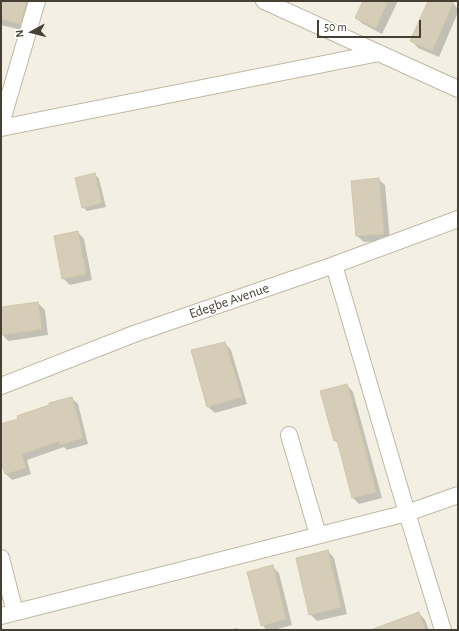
<!DOCTYPE html>
<html>
<head>
<meta charset="utf-8">
<style>
	body { margin:0 }
	#map { position:relative; width:459px; height:631px; overflow:hidden; background:#f3f0e3; font-family:"Alegreya Sans",sans-serif }
	canvas { display:block }
	.frame { position:absolute; inset:0; border:2px solid #454033; pointer-events:none }
	.north { position:absolute; left:12px; top:12px; width:40px; height:40px; -webkit-text-stroke:3px #fff; paint-order:stroke; rotate:263deg; font-size:11px; font-weight:700; line-height:16px; text-align:center; color:#454033 }
	.north::after { content:''; display:block; margin:auto; width:14px; height:18px; background:#454033; clip-path:polygon(50% 0,100% 100%,50% 72%,0 100%) }
	.scale { position:absolute; left:317px; top:20px; width:104px; height:18px; box-sizing:border-box; border:2px solid #454033; border-top:0; padding-left:5px; font-size:12px; line-height:14px; white-space:nowrap; color:#454033; -webkit-text-stroke:3px #fff; paint-order:stroke }
</style>
</head>
<body>
<div id="map">
<canvas width="459" height="631"></canvas>
<div class="frame"></div>
<div class="north">N</div>
<div class="scale">50 m</div>
</div>
<script>
const c = document.querySelector('canvas').getContext('2d');
c.lineJoin = 'round';
function paint(path, color) { c.fillStyle = color; c.fill(path, 'evenodd'); }
const toPath = rows => new Path2D(rows.map(r => 'M' + r).join(''));
function strokePath(path, color, width, dash) { c.strokeStyle = color; c.lineWidth = width; c.lineCap = dash ? 'butt' : 'round'; c.setLineDash(dash || []); c.stroke(path); }
function label(font, color, halo, rows, align = 'center') {
  c.font = font + ' "Alegreya Sans",sans-serif'; c.lineWidth = 3; c.setLineDash([]); c.textBaseline = 'middle'; c.strokeStyle = halo; c.fillStyle = color; for (const [text, x, y, turn = 0] of rows) {
    c.save(); c.translate(x, y); c.rotate((+turn || 0) * Math.PI / 180); c.textAlign = isNaN(turn) ? turn : align; if (halo) c.strokeText(text, 0, 0); c.fillText(text, 0, 0); c.restore();
  }
}
paint(toPath([
	[1,1,39,1,29,32,1,25],
	[364,1,398,1,382,34,363,24,356,18],
	[429,1,447,1,453,3,458,9,458,12,439,57,418,48,412,41],
	[95,174,99,179,106,207,87,211,83,207],
	[378,179,385,185,390,240,364,242,357,236,352,181],
	[78,232,84,239,92,280,70,285,63,278],
	[38,303,45,310,48,335,8,341,2,334,1,308],
	[225,343,231,350,247,404,215,413,208,407,192,351],
	[347,385,353,392,382,498,359,504,353,498,339,445,335,440],
	[72,398,78,404,88,444,67,450,64,447,27,460,31,474,12,480,6,474,1,458,1,425,20,420],
	[328,551,334,558,347,614,317,621,310,614],
	[272,566,279,573,292,625,274,630,267,630,262,625],
	[419,613,425,620,429,630,375,630],
	[237,628,239,630,228,630]
]), '#0003');
const building = toPath([
	[1,1,27,1,20,24,1,19,1,1],
	[363,1,388,1,376,28,355,18,363,1],
	[428,1,454,1,432,51,410,41,428,1],
	[95,173,102,203,82,208,75,178,95,173],
	[379,178,384,234,356,236,351,181,379,178],
	[78,231,86,274,62,279,54,236,78,231],
	[38,302,42,329,1,335,1,307,38,302],
	[225,342,242,397,207,407,191,350,225,342],
	[347,384,364,445,376,492,352,498,337,440,334,441,320,391,347,384],
	[72,397,83,438,60,445,59,441,22,454,26,468,5,474,1,462,1,424,18,419,17,416,49,405,49,403,72,397],
	[328,550,341,607,309,615,296,558,328,550],
	[273,565,286,619,261,626,247,572,273,565],
	[419,612,425,630,373,630,373,629,419,612]
]);
paint(building, '#d5cdb7');
strokePath(building, '#d0c6aa', 1);
const minor = toPath([
	[264,1,458,89],
	[1,124,37,1],
	[1,128,379,53],
	[334,265,407,513,443,630],
	[1,386,134,334,334,265,458,219],
	[289,435,318,535],
	[1,558,15,612],
	[1,616,407,513,458,495]
]);
strokePath(minor, '#beb9a5', 18);
strokePath(minor, '#fff', 16);
label('14px', '#454033', '#fff', [
	["Edegbe Avenue",229,301,-19]
]);
</script>
</body>
</html>
